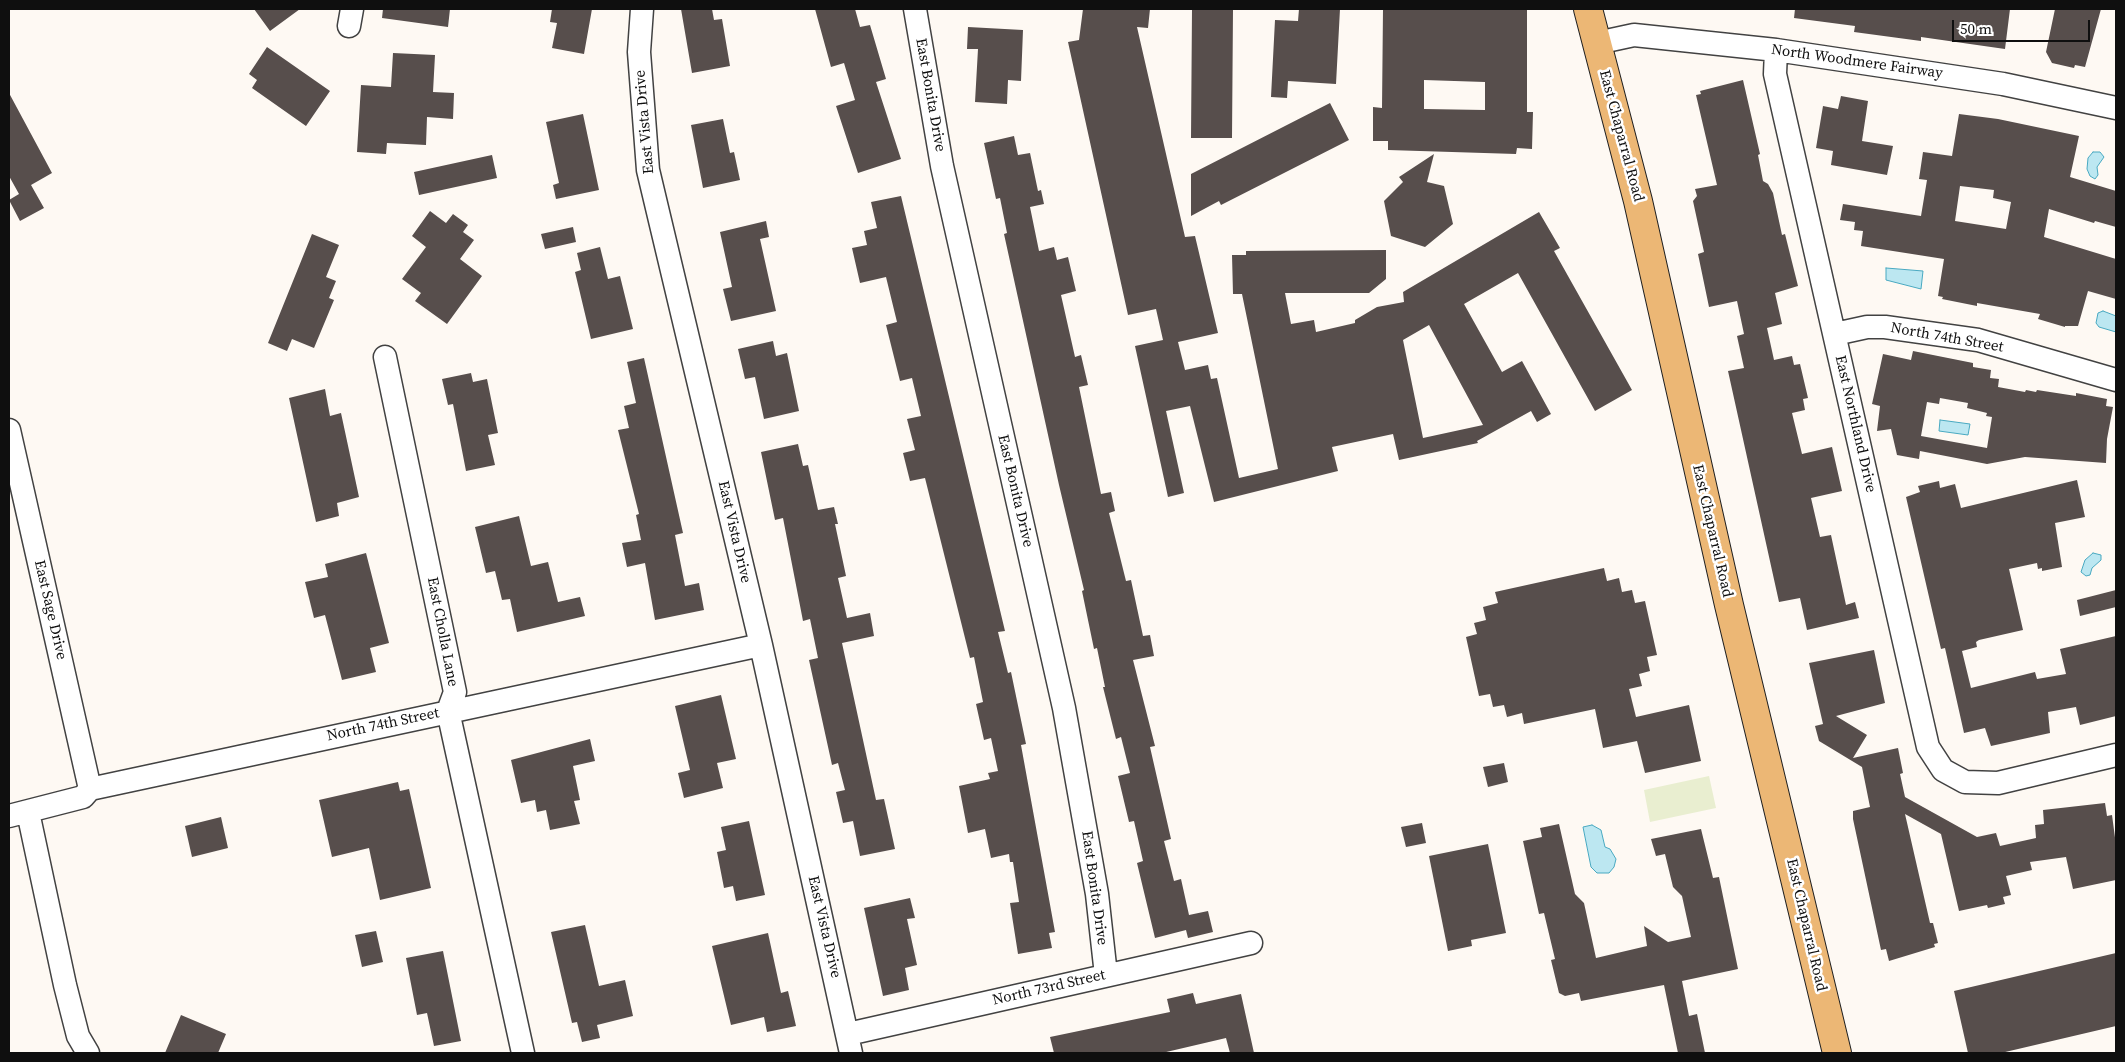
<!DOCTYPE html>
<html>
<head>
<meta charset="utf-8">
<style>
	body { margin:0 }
	#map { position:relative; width:2125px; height:1062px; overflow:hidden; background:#fef9f3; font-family:"Source Serif 4",serif }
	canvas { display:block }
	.frame { position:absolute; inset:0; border:10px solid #0f0f0f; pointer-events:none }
	.scale { position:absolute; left:1952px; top:20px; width:138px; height:22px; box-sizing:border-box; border:2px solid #0f0f0f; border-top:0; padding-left:6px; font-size:15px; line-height:18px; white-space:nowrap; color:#0f0f0f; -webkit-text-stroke:4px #fff; paint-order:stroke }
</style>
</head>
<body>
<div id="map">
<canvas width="2125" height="1062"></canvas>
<div class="frame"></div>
<div class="scale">50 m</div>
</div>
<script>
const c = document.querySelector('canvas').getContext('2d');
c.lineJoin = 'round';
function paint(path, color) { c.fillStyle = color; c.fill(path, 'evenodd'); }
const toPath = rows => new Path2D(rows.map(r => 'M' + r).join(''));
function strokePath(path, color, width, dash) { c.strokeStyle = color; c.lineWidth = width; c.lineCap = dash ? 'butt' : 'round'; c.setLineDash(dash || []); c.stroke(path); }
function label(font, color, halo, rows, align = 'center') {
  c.font = font + ' "Source Serif 4",serif'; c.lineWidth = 5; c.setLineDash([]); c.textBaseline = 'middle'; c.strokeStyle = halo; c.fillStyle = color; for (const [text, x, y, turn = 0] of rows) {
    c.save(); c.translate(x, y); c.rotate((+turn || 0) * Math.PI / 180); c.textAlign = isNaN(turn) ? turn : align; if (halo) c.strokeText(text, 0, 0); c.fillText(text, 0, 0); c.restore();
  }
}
paint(toPath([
	[1709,776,1716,808,1650,822,1644,790]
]), '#e9eed0');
const water = toPath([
	[2093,152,2100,152,2104,157,2097,167,2098,175,2095,179,2090,176,2087,169,2088,158,2093,152],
	[1886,268,1923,271,1921,289,1886,280,1886,268],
	[2103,311,2116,316,2116,332,2099,327,2096,323,2098,313,2103,311],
	[1940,420,1970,424,1968,435,1939,431,1940,420],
	[2093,553,2101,555,2101,560,2092,568,2090,575,2086,576,2081,572,2085,560,2093,553],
	[1592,825,1601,830,1605,847,1610,849,1616,859,1614,867,1609,873,1597,873,1591,867,1583,827,1592,825]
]);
paint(water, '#bce7f1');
strokePath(water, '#49a9c1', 1);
paint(toPath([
	[254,9,300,9,270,31],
	[383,9,450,9,448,27,382,18],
	[552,9,592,9,584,54,552,48,557,23,550,22],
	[681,9,712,9,714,20,722,19,730,66,692,73],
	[815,9,855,9,860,27,870,25,886,79,876,82,901,159,858,173,836,106,855,100,844,63,831,67],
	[1083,9,1150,9,1148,28,1137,27,1185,237,1195,236,1218,333,1178,342,1185,370,1208,365,1211,379,1217,378,1239,478,1278,469,1242,294,1233,294,1232,255,1246,255,1246,251,1386,250,1386,279,1369,293,1285,293,1291,324,1314,320,1316,332,1355,323,1355,320,1377,307,1404,302,1403,292,1539,212,1560,248,1554,251,1632,390,1595,411,1518,273,1464,304,1502,372,1522,361,1551,414,1537,422,1531,411,1477,441,1478,443,1399,460,1393,434,1332,447,1338,471,1214,502,1190,406,1166,411,1184,493,1168,497,1135,346,1163,340,1156,309,1128,315,1068,42,1079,40],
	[1429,325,1483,425,1423,438,1403,340],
	[1192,9,1233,9,1232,138,1191,138],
	[1299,9,1340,9,1336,84,1288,81,1287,98,1271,97,1275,20,1298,21],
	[1383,9,1527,9,1527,112,1533,112,1532,149,1517,148,1516,154,1388,150,1388,141,1373,141,1373,107,1382,108],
	[1424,80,1485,82,1485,110,1424,109],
	[1795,9,2010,9,2005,49,1921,37,1921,41,1854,32,1855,26,1794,18],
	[2055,9,2101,9,2085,67,2075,65,2074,68,2052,63,2046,52],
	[968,27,1023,30,1021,81,1008,80,1007,104,975,102,978,49,967,49],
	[267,47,330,91,306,126,252,88,257,80,249,74],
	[393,53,435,55,433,92,454,93,453,119,427,117,426,145,387,143,386,154,357,152,361,85,391,87],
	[1743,80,1760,154,1758,155,1763,181,1768,184,1773,193,1782,235,1785,234,1798,286,1775,293,1782,324,1767,328,1774,360,1792,356,1794,365,1800,364,1808,398,1803,399,1805,410,1792,413,1802,454,1832,447,1842,491,1811,498,1820,537,1831,535,1846,605,1855,602,1859,618,1807,630,1800,598,1779,602,1728,371,1744,368,1737,336,1744,334,1737,301,1709,307,1698,254,1704,252,1693,201,1697,196,1695,189,1717,185,1696,95,1701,94,1700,91],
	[9,93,52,173,31,185,44,208,20,221,9,200,19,194,9,176],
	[1841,96,1868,101,1862,141,1893,146,1887,175,1831,165,1833,151,1816,148,1823,106,1838,109],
	[1330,103,1349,140,1221,205,1219,201,1191,216,1191,174],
	[583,114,599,190,556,199,553,185,559,183,546,122],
	[1959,114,1998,119,2079,136,2070,177,2116,191,2116,227,2095,221,2094,223,2049,209,2044,237,2116,259,2116,299,2088,291,2078,326,2065,326,2065,327,2038,319,2040,314,1977,303,1977,306,1942,299,1943,297,1938,296,1944,259,1861,246,1863,231,1854,230,1855,222,1840,220,1843,204,1921,216,1927,180,1919,179,1923,152,1952,156],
	[1960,186,1994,190,1993,198,2011,202,2006,229,1955,221],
	[723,119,730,153,734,152,740,180,703,188,691,125],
	[1014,136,1018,155,1030,153,1038,191,1041,190,1044,204,1030,207,1039,251,1054,247,1057,260,1068,257,1076,291,1061,295,1075,357,1081,355,1088,385,1079,387,1101,494,1111,492,1115,511,1109,513,1126,581,1131,580,1143,636,1150,635,1154,656,1133,660,1155,746,1150,747,1171,839,1164,841,1174,881,1181,879,1189,915,1208,911,1213,932,1188,938,1186,930,1155,938,1137,863,1143,861,1134,821,1129,822,1118,776,1130,773,1121,737,1116,739,1103,687,1105,687,1097,648,1094,649,1082,591,1084,590,1059,485,1004,234,1007,233,1000,198,996,199,984,143],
	[1434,154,1427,182,1444,186,1453,224,1425,247,1391,236,1384,201,1403,182,1399,177],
	[492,155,497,178,419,195,414,172],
	[901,196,1005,631,998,632,1008,673,1011,672,1026,744,1021,745,1055,932,1049,933,1052,948,1018,954,1010,903,1019,902,1013,862,1010,862,1009,854,991,858,985,829,968,833,959,786,990,779,988,773,998,771,991,738,984,740,976,704,983,702,974,657,970,658,925,478,910,481,903,453,915,450,907,419,921,416,912,378,900,381,886,325,897,322,886,277,860,283,852,248,867,245,864,231,877,228,871,202],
	[430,211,446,223,453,214,468,225,463,232,474,240,460,259,482,276,447,324,415,301,421,293,402,279,426,247,412,236],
	[766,221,769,237,760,239,776,311,731,321,723,289,732,287,720,232],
	[573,227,576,242,545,249,541,234],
	[312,234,339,245,326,277,336,281,329,298,334,300,314,348,292,339,287,351,268,343],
	[600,247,608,279,620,276,633,329,591,339,575,272,581,270,577,253],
	[773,341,776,356,787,353,799,411,764,419,755,377,745,379,738,349],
	[1913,351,1973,363,1973,367,1991,370,1990,378,1999,379,1998,387,2025,392,2026,390,2036,392,2037,390,2076,396,2076,393,2107,399,2106,406,2113,407,2107,439,2106,463,2025,457,1987,464,1920,451,1919,459,1897,455,1891,429,1877,431,1880,406,1872,404,1883,354,1911,360],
	[1940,398,1968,403,1967,408,1987,413,1986,416,1992,417,1987,448,1921,436,1927,402,1939,404],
	[644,358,683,533,675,535,685,586,699,583,704,610,655,620,645,563,627,567,622,543,641,540,636,515,639,514,618,430,629,428,624,406,636,403,627,362],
	[471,373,473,382,487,379,498,433,488,435,495,465,466,471,453,404,448,405,442,379],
	[325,389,330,416,341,413,359,497,337,503,339,516,316,522,289,398],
	[798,444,803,466,808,465,818,510,834,507,838,524,835,524,846,576,838,578,847,618,870,613,874,636,842,643,876,800,884,799,895,849,860,856,853,821,843,823,836,792,845,790,838,763,832,765,809,660,818,658,810,619,803,621,783,518,775,520,761,452],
	[2077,480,2085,517,2055,523,2062,567,2042,571,2042,568,2038,569,2037,563,2009,569,2023,630,1979,640,1976,642,1977,647,1962,651,1971,688,2035,672,2037,679,2066,674,2060,649,2116,636,2116,716,2080,725,2076,707,2048,712,2050,733,1991,746,1985,728,1964,733,1945,648,1941,649,1906,497,1920,492,1918,486,1939,481,1940,488,1955,484,1961,508],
	[519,516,531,566,548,562,558,602,580,597,585,616,517,632,510,599,502,600,495,571,486,573,475,527],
	[366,553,389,643,370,648,376,672,342,680,325,615,314,618,305,582,328,577,325,564],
	[1604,568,1607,581,1619,578,1622,592,1632,590,1635,603,1645,601,1657,655,1647,657,1650,671,1639,674,1642,686,1629,689,1636,717,1689,705,1701,761,1645,773,1637,741,1603,748,1595,709,1524,724,1522,713,1507,717,1504,705,1493,707,1490,694,1479,696,1466,637,1477,634,1474,623,1486,620,1483,607,1498,603,1495,592],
	[2116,590,2116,607,2080,616,2077,600],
	[1874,650,1885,703,1836,716,1867,735,1853,758,1898,748,1903,773,1900,774,1905,797,1977,837,1996,833,2000,846,2036,838,2035,825,2044,824,2043,810,2105,803,2107,816,2112,815,2116,845,2116,880,2073,889,2066,857,2030,862,2032,870,2006,876,2011,895,2003,897,2005,904,1988,908,1987,905,1959,911,1941,834,1905,814,1930,923,1933,923,1938,943,1934,944,1935,947,1889,961,1886,949,1881,950,1853,819,1853,811,1870,807,1862,767,1819,741,1815,726,1823,724,1809,663],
	[721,695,736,759,717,763,723,788,684,798,678,773,690,770,675,706],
	[590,739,595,761,573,766,580,800,574,801,580,824,550,830,546,810,537,812,535,800,521,803,511,760],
	[1504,763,1508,782,1488,787,1483,767],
	[398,782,400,791,409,789,431,888,380,900,369,848,332,857,319,800],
	[221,817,228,848,192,857,185,826],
	[749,821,765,895,736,901,733,886,724,888,717,852,726,850,721,827],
	[1422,823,1426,843,1406,847,1401,827],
	[1559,824,1575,894,1584,903,1596,958,1647,946,1644,926,1668,942,1691,937,1682,896,1673,887,1665,854,1656,856,1651,839,1701,829,1713,878,1719,877,1738,969,1682,981,1689,1016,1697,1014,1705,1053,1678,1053,1664,985,1581,1001,1579,993,1565,996,1559,993,1551,960,1555,959,1544,913,1539,914,1523,841,1542,837,1540,828],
	[1488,844,1506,933,1471,940,1472,946,1448,951,1429,856],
	[910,898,915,918,907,919,917,965,905,968,909,990,883,996,864,908],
	[585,925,599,986,625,980,633,1016,597,1025,600,1038,582,1042,577,1022,572,1023,551,932],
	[376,931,383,962,362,967,355,935],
	[768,933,781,993,788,991,796,1026,767,1032,764,1017,731,1025,712,946],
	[443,951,461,1041,434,1046,427,1013,417,1015,406,958],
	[2116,953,2116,1026,2001,1053,1968,1053,1954,991],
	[1193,993,1196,1004,1241,994,1254,1053,1230,1053,1226,1038,1162,1053,1054,1053,1050,1037,1170,1012,1167,999],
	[181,1015,226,1034,218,1053,165,1053]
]), '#574e4c');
const minor = toPath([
	[642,9,639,52,648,170,761,645,851,1053],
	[915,9,942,166,1064,708,1097,894,1106,975],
	[349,26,352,9],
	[1597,43,1634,35,1776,50,2003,84,2116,108],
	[1776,50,1775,74,1928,747,1943,770,1965,782,1998,783,2116,755],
	[1835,334,1867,327,1885,327,1978,340,2116,380],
	[385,357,455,692,448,711,523,1053],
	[9,430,90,789],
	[28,812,65,985,78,1036,88,1053],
	[9,816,83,797,90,789,761,645],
	[848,1034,1251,943]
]);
const major = toPath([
	[1588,9,1638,201,1729,605,1837,1053]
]);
strokePath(minor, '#424242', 25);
strokePath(major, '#202020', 30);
strokePath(minor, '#fff', 22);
strokePath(major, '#ecb775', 28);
label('15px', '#0f0f0f', '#fff', [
	["North Woodmere Fairway",1857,62,8],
	["East Bonita Drive",930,95,80],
	["East Vista Drive",645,122,-95],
	["East Chaparral Road",1621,136,75],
	["North 74th Street",1947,338,10],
	["East Northland Drive",1855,424,77],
	["East Bonita Drive",1015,491,77],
	["East Chaparral Road",1712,531,77],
	["East Vista Drive",734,532,77],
	["East Sage Drive",50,610,77],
	["East Cholla Lane",442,632,79],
	["North 74th Street",383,725,-12],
	["East Bonita Drive",1094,888,82],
	["East Chaparral Road",1806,925,77],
	["East Vista Drive",824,927,77],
	["North 73rd Street",1049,988,-13]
]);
</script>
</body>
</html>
